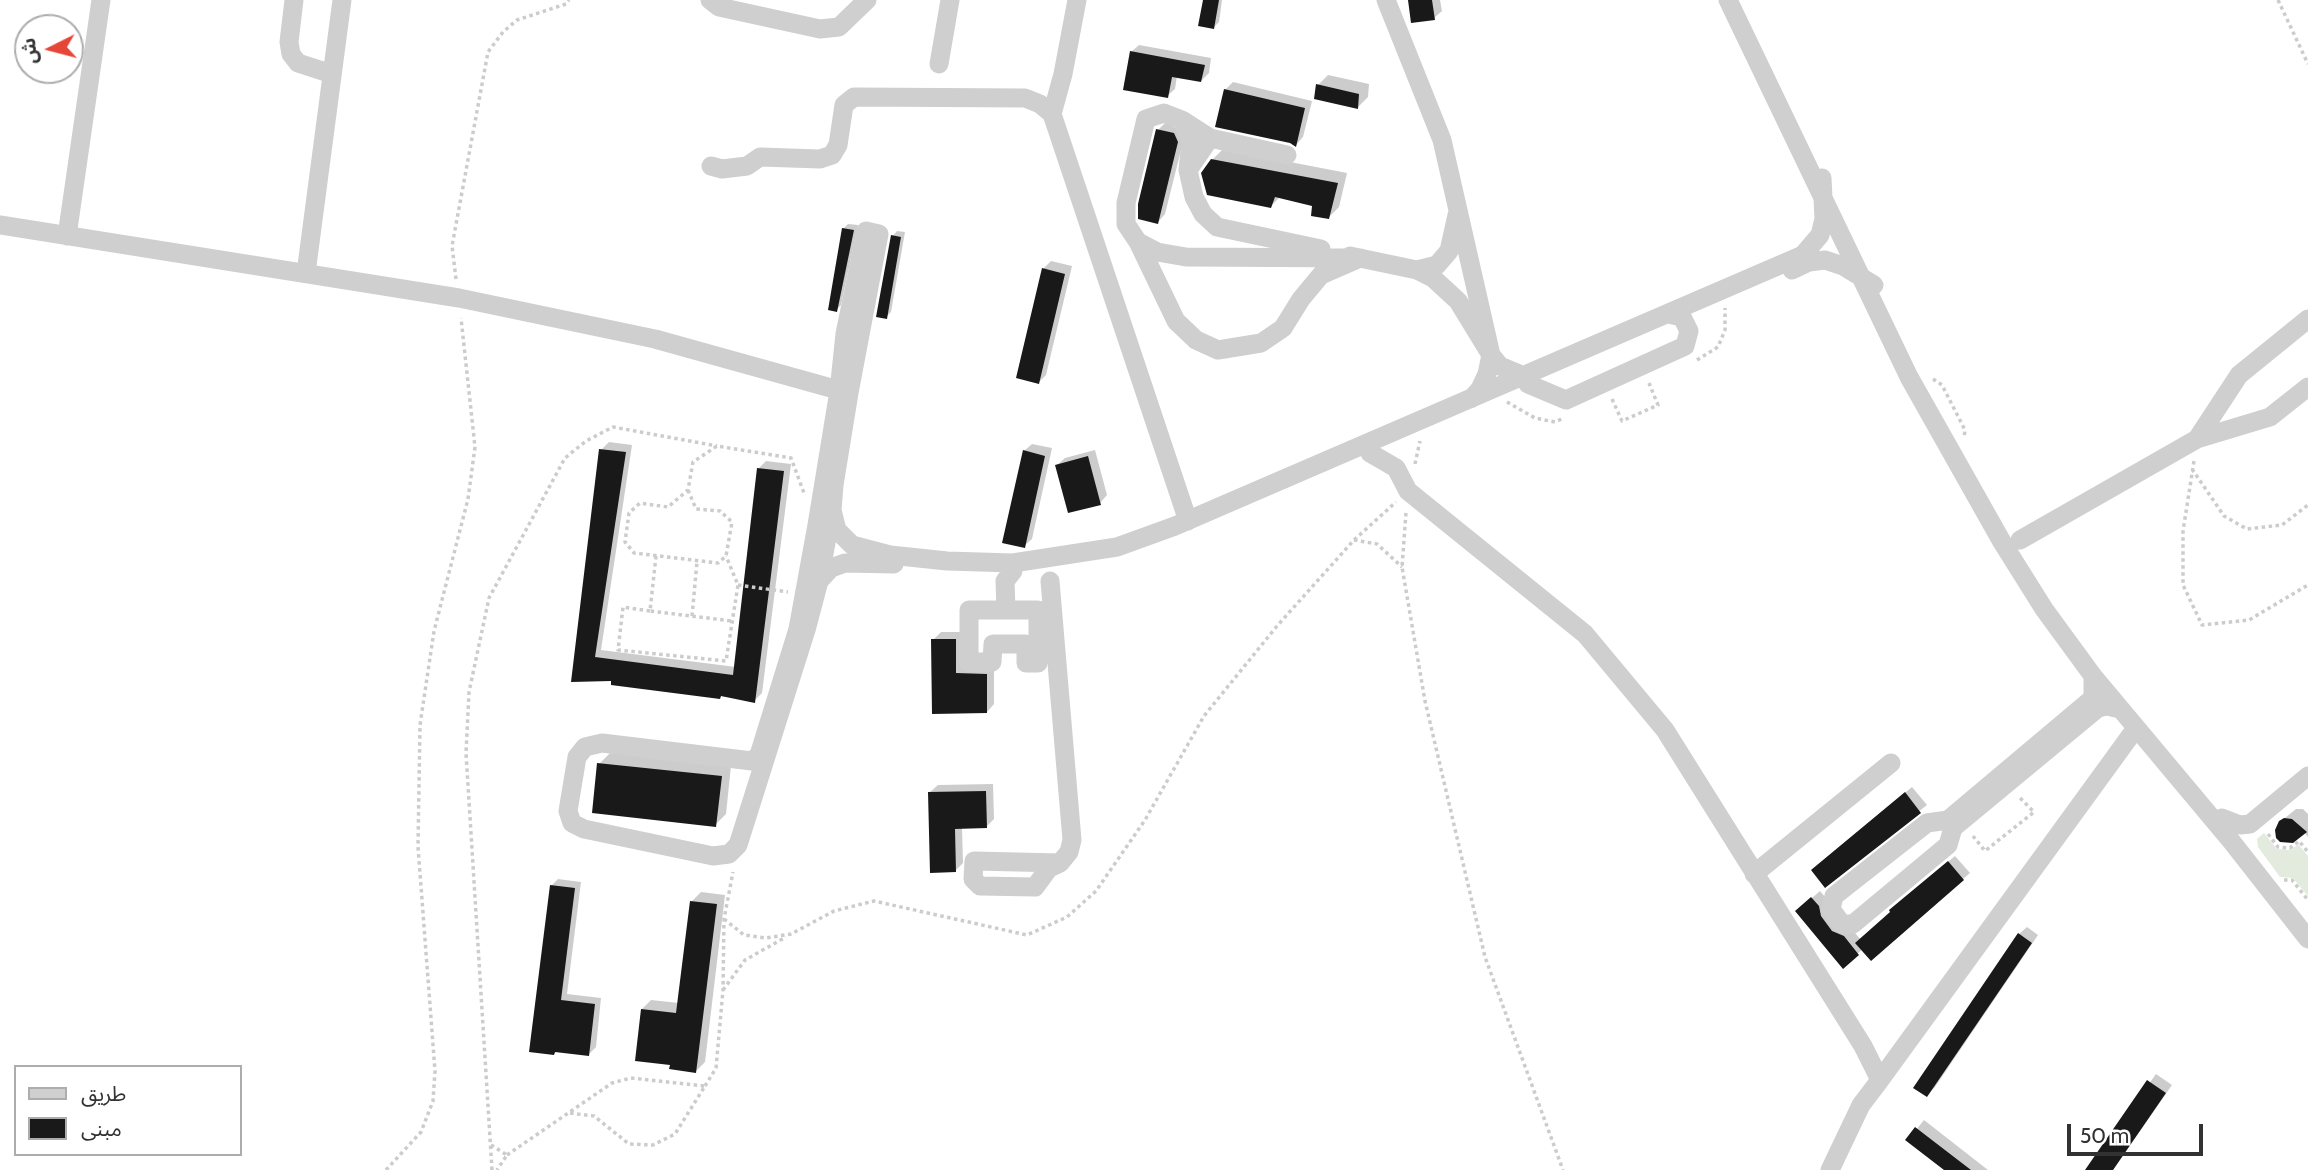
<!DOCTYPE html>
<html>
<head>
<meta charset="utf-8">
<style>
	body { margin:0 }
	#map { position:relative; width:2308px; height:1170px; overflow:hidden; background:#fff; font-family:Cabin,"Noto Sans Arabic",sans-serif }
	canvas { display:block }
	.legend { position:absolute; left:14px; top:1065px; width:228px; height:91px; box-sizing:border-box; background:#fff; border:2px solid #adadad; margin:0; padding:9px 12px; list-style:none; font-size:21px; color:#323232 }
	.legend li { display:flex; align-items:center; gap:14px; height:35px }
	.legend b { width:35px; border:2px solid #adadad }
	.north { position:absolute; left:14px; top:14px; width:70px; height:70px; box-sizing:border-box; background:#fff; border:2px solid #adadad; border-radius:50%; rotate:264deg; font-size:19px; font-weight:700; line-height:28px; text-align:center; color:#323232 }
	.north::after { content:''; display:block; margin:auto; width:24px; height:32px; background:#e54638; clip-path:polygon(50% 0,100% 100%,50% 72%,0 100%) }
	.scale { position:absolute; left:2067px; top:1124px; width:136px; height:32px; box-sizing:border-box; border:4px solid #323232; border-top:0; padding-left:9px; font-size:21px; line-height:24px; white-space:nowrap; color:#323232; -webkit-text-stroke:5px #fff; paint-order:stroke }
</style>
</head>
<body>
<div id="map">
<canvas width="2308" height="1170"></canvas>
<ul class="legend">
<li><b style="height:9px;background:#cfcfcf"></b>طريق</li>
<li><b style="height:19px;background:#191919"></b>مبنى</li>
</ul>
<div class="north">ش</div>
<div class="scale">50 m</div>
</div>
<script>
const c = document.querySelector('canvas').getContext('2d');
c.lineJoin = 'round';
function paint(path, color) { c.fillStyle = color; c.fill(path, 'evenodd'); }
const toPath = rows => new Path2D(rows.map(r => 'M' + r).join(''));
function strokePath(path, color, width, dash) { c.strokeStyle = color; c.lineWidth = width; c.lineCap = dash ? 'butt' : 'round'; c.setLineDash(dash || []); c.stroke(path); }
paint(toPath([
	[2264,833,2277,849,2291,850,2298,844,2308,856,2308,896,2293,878,2280,877,2258,847,2257,839]
]), '#e3ebde');
paint(toPath([
	[1204,0,1222,0,1219,22,1214,27],
	[1410,0,1440,0,1442,11,1434,18],
	[1139,45,1211,58,1209,73,1201,81,1177,76,1175,89,1167,96,1131,52],
	[1328,75,1369,84,1368,97,1358,107,1318,85],
	[1233,82,1312,101,1303,137,1296,145,1225,90],
	[1166,122,1185,134,1165,214,1158,222,1158,130],
	[1223,149,1347,173,1339,207,1329,217,1314,205,1280,197,1271,206,1212,160],
	[848,224,858,225,841,305,836,310,844,228],
	[897,231,905,232,891,312,886,317,893,236],
	[1051,261,1072,266,1046,375,1039,382,1043,269],
	[609,442,632,445,601,650,736,667,759,468,766,461,791,464,762,693,754,701,613,680,573,680,601,450],
	[1032,444,1052,448,1032,539,1024,546,1024,451],
	[1095,450,1107,495,1100,503,1057,465,1065,458],
	[941,632,963,632,963,666,994,667,994,704,987,712,934,712,933,640],
	[610,753,731,766,726,814,715,825,599,764],
	[993,784,994,819,986,827,962,827,963,863,956,870,930,792,938,785],
	[1912,787,1927,805,1826,885,1820,863],
	[2296,809,2303,809,2308,814,2308,837,2304,832,2280,822],
	[1955,856,1970,873,1963,879,1863,949,1843,966,1805,904,1820,891,1861,940,1892,912,1898,904],
	[558,879,581,882,567,994,601,998,596,1047,589,1054,557,1051,554,1054,551,886],
	[701,892,725,895,705,1062,696,1071,672,1063,642,1009,651,1000,679,1003,692,901],
	[2027,927,2038,935,1935,1087,1927,1095,2019,934],
	[2156,1074,2172,1085,2113,1170,2087,1170],
	[1924,1120,1988,1170,1947,1170,1908,1140]
]), '#0003');
paint(toPath([
	[1203,0,1219,0,1214,29,1198,26],
	[1408,0,1432,0,1435,20,1411,23],
	[1130,51,1205,65,1201,82,1172,77,1168,98,1123,90],
	[1316,84,1359,94,1358,109,1314,99],
	[1224,89,1305,108,1296,147,1290,143,1215,127],
	[1156,129,1174,133,1178,142,1158,224,1138,219,1138,204],
	[1211,159,1338,183,1329,219,1311,216,1312,206,1275,197,1271,208,1207,195,1201,173],
	[842,228,854,230,837,312,828,310],
	[891,235,901,237,887,319,876,317],
	[1042,268,1065,274,1039,384,1016,378],
	[599,449,626,452,595,657,733,675,757,468,784,471,755,703,721,696,720,699,611,685,611,681,571,682],
	[1023,450,1045,456,1025,548,1002,543],
	[1088,456,1101,505,1068,513,1055,465],
	[931,639,956,639,956,673,987,674,987,713,932,714],
	[597,763,722,776,716,827,592,813],
	[986,791,987,828,955,829,956,872,930,873,928,792],
	[1905,792,1921,813,1825,888,1811,870],
	[2284,818,2292,819,2307,832,2293,843,2280,842,2276,838,2275,830,2279,821],
	[1948,861,1964,880,1871,961,1855,943,1890,912,1889,910],
	[550,885,575,888,561,1000,595,1004,589,1056,555,1052,554,1055,529,1052],
	[1811,897,1819,906,1821,916,1832,931,1844,936,1859,955,1843,969,1795,911],
	[690,901,717,904,696,1073,669,1069,670,1065,635,1061,641,1009,676,1013],
	[2018,933,2032,943,1927,1097,1913,1088],
	[2147,1080,2166,1093,2113,1170,2085,1170],
	[1915,1127,1971,1170,1944,1170,1905,1140]
]), '#191919');
strokePath(toPath([
	[2278,0,2308,64],
	[456,279,452,246,488,52,503,32,517,20,566,4,569,0],
	[1697,360,1718,347,1725,330,1725,308],
	[1933,379,1942,385,1965,430,1964,438],
	[1612,399,1622,421,1658,405,1649,383],
	[1507,402,1535,418,1555,422,1564,418],
	[2194,461,2183,531,2183,585,2202,625,2249,620,2308,585],
	[1415,464,1420,441],
	[2192,469,2224,516,2247,529,2282,525,2308,505],
	[688,490,696,509,720,511,732,522,726,556,718,563,634,553,625,542,629,513,640,503,668,507,688,490,693,462,717,446,791,458,804,493],
	[1406,513,1402,567,1425,701,1485,957,1563,1170],
	[1354,540,1377,544,1402,567],
	[656,556,650,611,732,621],
	[738,585,788,592],
	[650,611,623,607,618,650,726,661,738,585,726,556],
	[692,616,697,562],
	[2268,834,2278,847,2290,848,2299,841,2308,852],
	[1973,836,1985,851,2034,812,2018,796],
	[2284,880,2292,880,2308,900],
	[724,919,744,935,766,938,791,934,834,911,874,901,1027,935,1067,917,1096,891,1145,820,1204,716,1277,626,1354,540,1396,502],
	[723,990,745,960,786,937],
	[705,1086,716,1068,723,990,724,919,733,872],
	[491,1145,507,1155,497,1170],
	[507,1155,612,1083,631,1078,705,1086,675,1134,653,1145,629,1144,594,1116,569,1113],
	[386,1170,421,1132,433,1101,435,1071,418,847,420,725,434,631,468,499,475,447,461,318],
	[492,1170,466,753,469,692,489,598,565,458,586,441,613,427,717,446]
]), '#ccc', 3.5, [3.5, 3.5]);
strokePath(toPath([
	[294,0,289,42,291,54,298,63,332,74],
	[710,0,719,7,820,29,839,27,867,0],
	[1386,0,1442,140,1491,355,1458,301,1433,278,1417,270],
	[1728,0,1909,377,2002,542,2044,609,2093,676,2232,842,2308,939],
	[939,64,950,0],
	[1052,114,1063,74,1077,0],
	[1182,120,1210,138,1188,170,1194,197,1203,214,1217,227,1321,249],
	[1210,138,1287,155],
	[711,166,722,169,747,166,760,157,820,159,832,155,838,145,844,105,854,97,1025,98,1040,104,1052,114,1188,521],
	[0,225,459,298,655,339,849,393],
	[67,236,101,0],
	[1138,242,1176,321,1196,340,1218,350,1261,343,1283,328,1301,299,1321,275,1360,258,1186,257,1157,252,1138,242,1126,224,1126,203,1146,119,1164,113,1182,120,1191,141,1188,170],
	[1350,256,1417,270,1437,265,1449,251,1457,215],
	[1792,270,1809,262,1825,260,1843,266,1874,285],
	[306,273,342,0],
	[1471,399,1480,389,1487,374,1491,355,1500,366,1524,376,1528,384,1566,400,1685,346,1689,331,1682,317,1668,314],
	[2197,439,2239,375,2308,319],
	[1370,453,1396,468,1408,491,1585,634,1665,730,1863,1046,1880,1080,1861,1105,1830,1170],
	[832,510,819,581,806,630,738,845,729,854,713,856,584,829,572,823,568,811,577,757,585,747,602,743,752,761,759,755,798,629,817,525,839,391,845,334,866,231,879,234,849,393,834,485,832,510,837,530,852,545,890,555,947,561,1013,563,1117,547,1175,526,1803,255,1820,235,1824,219,1822,178],
	[2020,540,2197,439,2270,417,2308,387],
	[819,581,831,568,845,563,894,564],
	[1050,581,1072,840,1069,852,1060,863,1049,868,1035,887,980,886,973,879,974,861,1060,863],
	[969,610,1038,610,1038,663,1026,663,1026,644,993,644,992,662,969,662,969,610],
	[1006,610,1005,581,1013,571],
	[2093,676,2093,698,1948,820,1927,823,1834,896,1831,909,1842,924,1853,924,1948,845,1953,828,2098,708,2107,706,2120,709],
	[2222,818,2240,825,2250,824,2308,776],
	[1754,874,1891,763],
	[1880,1080,2136,728]
]), '#cfcfcf', 19);
</script>
</body>
</html>
